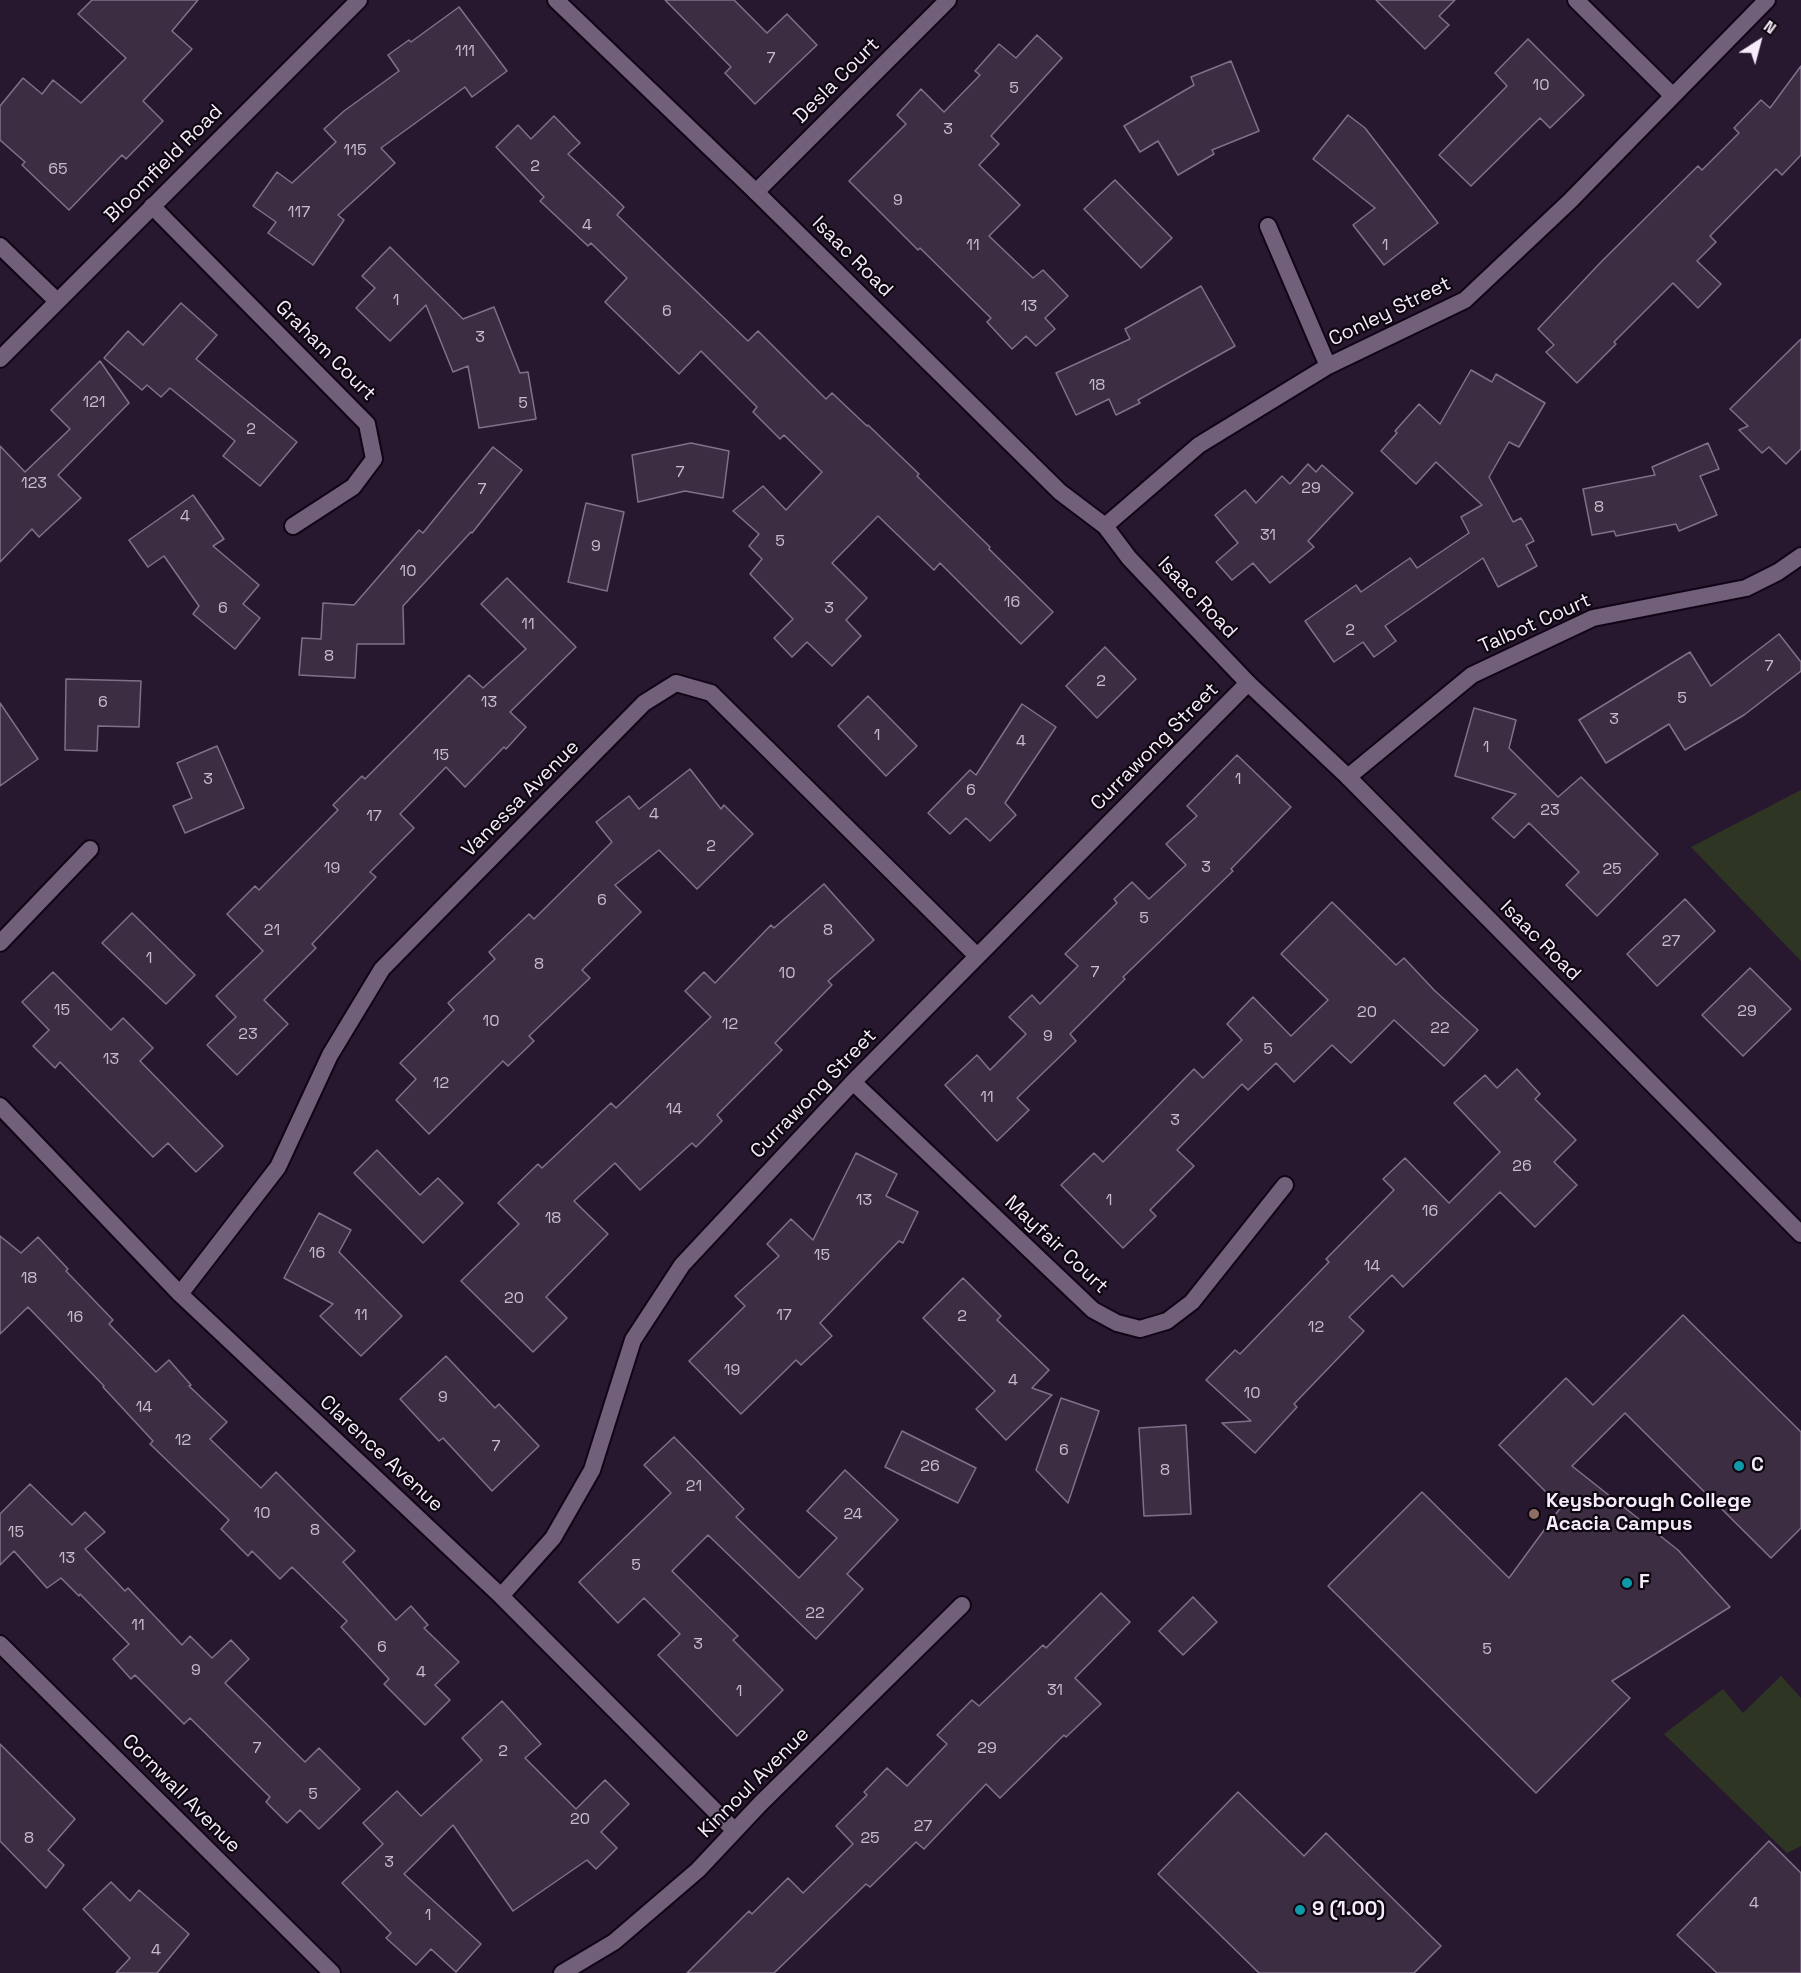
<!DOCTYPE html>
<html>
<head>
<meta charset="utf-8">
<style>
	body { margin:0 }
	#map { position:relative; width:1801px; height:1973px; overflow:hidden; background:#28182f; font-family:"Space Grotesk",sans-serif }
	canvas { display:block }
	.north { position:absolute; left:1729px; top:12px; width:60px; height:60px; -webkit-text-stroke:4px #0d0710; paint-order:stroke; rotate:36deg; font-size:16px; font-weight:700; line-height:24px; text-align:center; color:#f6ebfa }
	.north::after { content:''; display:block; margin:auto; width:21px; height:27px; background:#f6ebfa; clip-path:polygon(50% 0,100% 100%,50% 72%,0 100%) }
</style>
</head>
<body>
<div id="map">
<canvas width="1801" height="1973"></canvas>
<div class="north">N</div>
</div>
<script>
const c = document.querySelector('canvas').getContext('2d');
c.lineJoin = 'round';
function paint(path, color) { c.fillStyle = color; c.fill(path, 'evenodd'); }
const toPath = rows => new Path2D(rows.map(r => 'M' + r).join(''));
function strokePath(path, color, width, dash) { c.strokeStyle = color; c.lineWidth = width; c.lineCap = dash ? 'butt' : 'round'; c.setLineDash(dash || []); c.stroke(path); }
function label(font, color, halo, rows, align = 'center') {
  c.font = font + ' "Space Grotesk",sans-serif'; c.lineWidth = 4.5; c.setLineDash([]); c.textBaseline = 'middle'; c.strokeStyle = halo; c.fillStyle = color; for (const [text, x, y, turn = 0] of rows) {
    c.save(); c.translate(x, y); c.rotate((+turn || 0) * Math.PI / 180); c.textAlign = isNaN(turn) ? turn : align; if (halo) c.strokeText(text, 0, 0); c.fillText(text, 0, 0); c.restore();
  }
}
paint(toPath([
	[1801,790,1801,961,1691,847],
	[1781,1676,1801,1698,1801,1846,1787,1853,1664,1734,1723,1689,1743,1713]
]), '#2e3623');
const building = toPath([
	[92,0,198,0,172,31,192,49,143,101,163,121,126,159,122,155,69,210,22,165,25,162,0,140,0,106,23,78,42,94,53,80,81,103,126,58,78,14,92,0],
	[665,0,734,0,767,33,787,14,817,45,755,104,725,73,731,67,665,0],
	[1376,0,1455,0,1439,16,1449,25,1425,49,1376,0],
	[459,7,507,71,472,97,465,87,381,148,395,163,338,215,344,220,313,265,268,233,276,222,253,206,277,172,292,183,336,142,324,129,344,111,399,71,388,55,409,40,411,42,459,7],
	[1037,35,1062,58,991,136,999,144,979,165,1020,205,989,236,1033,278,1043,270,1068,296,1045,318,1055,329,1036,346,1026,336,1012,349,987,322,991,318,920,248,918,250,849,181,906,124,897,115,921,89,944,112,980,75,975,71,999,44,1016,58,1037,35],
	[1528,39,1584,95,1550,128,1540,118,1471,186,1439,155,1507,86,1495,73,1528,39],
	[1231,61,1259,131,1212,150,1214,154,1178,175,1158,141,1140,152,1124,126,1194,85,1191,77,1231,61],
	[1801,66,1801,155,1782,175,1776,169,1710,236,1716,242,1697,261,1721,284,1698,308,1673,283,1614,342,1616,344,1577,383,1546,352,1554,345,1538,329,1601,262,1698,166,1702,170,1739,133,1734,128,1761,100,1770,108,1801,66],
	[1348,115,1365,128,1438,223,1384,265,1353,225,1375,208,1313,159,1348,115],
	[554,116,580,143,568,154,624,207,617,215,748,341,758,331,826,399,832,393,867,426,868,425,919,474,917,476,990,547,989,549,1053,612,1021,644,940,563,934,570,878,516,832,563,867,598,846,620,861,636,832,666,807,642,792,657,774,638,793,619,750,574,762,559,749,546,759,534,733,511,763,486,786,510,822,472,784,435,780,439,753,412,757,407,701,351,679,374,605,302,627,278,591,243,588,246,540,201,544,197,496,147,518,125,531,139,554,116],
	[1115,180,1172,238,1141,268,1084,209,1115,180],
	[390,247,463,319,494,307,520,373,528,372,536,419,479,428,468,366,453,372,426,305,390,341,356,308,375,288,362,276,390,247],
	[1201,286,1235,346,1138,400,1140,403,1116,415,1109,399,1076,415,1056,373,1130,339,1125,329,1201,286],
	[181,303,217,335,196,359,297,442,260,486,223,456,235,441,170,388,161,397,147,385,142,390,104,358,128,331,143,345,181,303],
	[1801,339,1801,449,1786,464,1769,447,1762,453,1739,430,1748,426,1730,409,1801,339],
	[100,361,129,403,58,475,81,498,39,537,32,529,0,562,0,446,25,472,70,429,51,410,100,361],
	[1471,370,1492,382,1496,374,1545,403,1519,447,1509,442,1489,477,1513,522,1521,518,1534,541,1526,545,1537,566,1498,587,1483,558,1385,626,1396,641,1374,657,1363,642,1334,662,1305,621,1356,585,1361,592,1410,558,1417,568,1469,533,1461,517,1482,505,1436,462,1416,484,1381,451,1397,433,1395,431,1419,404,1440,424,1471,370],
	[691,443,729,451,723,498,685,491,638,502,632,455,691,443],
	[1708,443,1719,469,1700,476,1717,515,1679,531,1676,524,1616,536,1614,531,1592,535,1583,489,1655,475,1652,467,1708,443],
	[493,447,522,470,472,533,471,532,403,606,404,644,357,644,355,678,299,675,302,638,321,639,323,603,354,605,419,530,423,533,493,447],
	[1308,464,1316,472,1322,465,1353,493,1308,541,1314,547,1270,583,1253,563,1232,580,1216,562,1238,543,1215,515,1245,490,1256,503,1282,476,1290,484,1308,464],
	[193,495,224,539,213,546,259,585,243,604,260,618,235,649,193,614,199,606,164,556,148,567,129,540,193,495],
	[586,503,624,512,607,591,568,582,586,503],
	[507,578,576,647,510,712,526,727,506,749,504,747,465,787,446,767,400,814,414,828,370,872,376,877,312,944,316,948,264,1000,288,1024,237,1075,207,1045,236,1017,216,996,263,951,227,914,255,886,259,890,338,810,333,805,362,776,365,779,469,675,483,688,526,649,481,604,507,578],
	[1779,634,1801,662,1801,671,1744,715,1685,750,1669,724,1606,763,1579,720,1690,652,1711,686,1779,634],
	[1105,647,1136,679,1097,718,1066,686,1105,647],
	[66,679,141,681,139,727,98,726,97,751,65,750,66,679],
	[868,696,917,746,886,776,838,726,868,696],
	[0,703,38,759,0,786,0,703],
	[1022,704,1056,727,1005,803,1016,815,990,841,966,818,950,834,928,813,970,770,976,775,1022,704],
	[1474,708,1516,720,1509,748,1558,797,1581,777,1658,854,1597,916,1566,885,1579,872,1529,823,1514,838,1492,818,1516,794,1455,776,1474,708],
	[217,746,244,808,185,833,173,806,192,798,177,763,217,746],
	[1237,755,1291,807,1231,869,1233,871,1123,977,1125,979,1070,1034,1076,1041,1017,1098,1029,1110,997,1141,945,1085,977,1055,990,1070,1026,1034,1009,1017,1032,995,1040,1004,1078,966,1065,954,1117,903,1114,899,1132,882,1149,899,1186,865,1166,844,1197,816,1187,806,1237,755],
	[690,769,721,809,724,805,753,834,697,889,659,850,615,885,641,912,582,970,590,978,529,1036,534,1041,508,1066,503,1061,429,1134,396,1100,416,1079,400,1063,454,1010,448,1003,495,959,489,952,529,914,534,919,612,842,596,822,629,796,639,809,690,769],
	[824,884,874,940,828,981,832,985,775,1043,782,1050,717,1115,722,1121,696,1147,692,1143,640,1190,615,1163,574,1201,608,1234,546,1297,567,1318,533,1352,461,1281,519,1224,498,1203,538,1164,542,1168,611,1103,616,1108,711,1017,685,991,704,972,715,983,771,925,774,928,824,884],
	[1685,899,1715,931,1657,986,1627,954,1685,899],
	[1332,902,1396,965,1404,958,1434,990,1478,1030,1444,1066,1394,1020,1351,1063,1332,1045,1294,1082,1276,1063,1248,1090,1242,1084,1177,1150,1194,1166,1150,1210,1156,1216,1123,1248,1061,1185,1094,1153,1103,1162,1194,1069,1203,1078,1242,1040,1227,1024,1253,997,1291,1036,1328,1000,1281,954,1332,902],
	[132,913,195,975,166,1004,102,943,132,913],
	[1750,968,1791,1009,1743,1056,1702,1015,1750,968],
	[53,972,111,1030,123,1018,153,1048,140,1061,223,1146,196,1172,168,1143,153,1157,60,1062,55,1068,33,1046,49,1030,22,1002,53,972],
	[1517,1069,1540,1094,1535,1099,1576,1140,1554,1162,1577,1185,1535,1227,1500,1192,1403,1287,1392,1275,1349,1317,1364,1331,1294,1404,1297,1407,1255,1453,1222,1423,1251,1421,1206,1380,1235,1350,1240,1354,1329,1262,1326,1259,1394,1190,1383,1179,1405,1158,1449,1203,1500,1152,1454,1103,1485,1075,1497,1088,1517,1069],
	[377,1150,420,1195,438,1178,463,1203,423,1243,354,1173,377,1150],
	[856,1153,897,1174,886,1196,918,1212,903,1243,899,1241,820,1323,832,1336,801,1365,796,1360,741,1414,689,1361,745,1306,735,1296,779,1256,767,1244,791,1219,813,1240,856,1153],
	[319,1213,351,1230,339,1252,402,1316,361,1356,320,1316,333,1304,284,1278,319,1213],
	[0,1236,21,1253,38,1237,68,1269,66,1271,113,1320,109,1324,156,1372,169,1360,191,1385,189,1386,227,1422,210,1439,261,1488,276,1472,355,1551,343,1562,396,1620,411,1606,428,1625,424,1628,459,1662,435,1685,450,1700,425,1725,384,1684,389,1679,341,1627,347,1621,292,1567,280,1579,252,1551,248,1556,221,1529,229,1520,150,1444,153,1441,103,1387,104,1386,28,1307,0,1334,0,1236],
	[963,1278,1001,1316,997,1320,1049,1370,1032,1388,1052,1395,1006,1440,976,1409,995,1391,923,1318,963,1278],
	[1683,1315,1801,1432,1801,1528,1771,1558,1625,1413,1572,1466,1678,1550,1730,1607,1612,1681,1630,1698,1536,1793,1328,1586,1422,1492,1509,1578,1561,1507,1499,1445,1566,1378,1593,1405,1683,1315],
	[446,1356,495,1408,499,1404,539,1446,492,1491,443,1438,439,1441,400,1399,446,1356],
	[1061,1398,1099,1411,1068,1503,1036,1470,1061,1398],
	[1186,1425,1191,1514,1144,1516,1139,1428,1186,1425],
	[902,1431,976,1468,958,1503,885,1467,902,1431],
	[674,1437,744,1509,736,1517,799,1578,837,1538,807,1511,845,1470,898,1520,847,1574,863,1589,816,1639,708,1535,672,1571,738,1636,733,1640,783,1690,737,1736,658,1655,680,1634,644,1598,618,1623,579,1582,671,1493,644,1465,674,1437],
	[30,1484,72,1525,85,1512,105,1532,85,1549,125,1591,128,1588,182,1645,190,1636,212,1658,231,1640,249,1659,225,1683,305,1762,319,1748,360,1789,319,1829,300,1810,287,1823,266,1802,270,1797,190,1718,184,1724,135,1675,131,1679,113,1659,129,1644,80,1594,79,1596,61,1578,47,1588,14,1551,0,1565,0,1514,30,1484],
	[1101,1593,1130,1622,1075,1678,1101,1704,1066,1737,1064,1735,1000,1798,986,1784,924,1849,916,1842,870,1887,866,1884,774,1973,687,1973,749,1911,752,1914,788,1878,803,1893,853,1844,836,1826,867,1795,864,1792,887,1768,907,1786,947,1744,937,1735,972,1700,979,1706,1043,1645,1046,1648,1101,1593],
	[1193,1597,1217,1622,1183,1655,1159,1631,1193,1597],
	[502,1701,541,1744,525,1758,576,1809,605,1780,629,1804,601,1832,617,1848,596,1869,587,1860,513,1911,453,1825,404,1874,481,1944,456,1972,431,1949,416,1965,386,1938,391,1933,342,1883,383,1844,363,1823,397,1791,421,1816,482,1760,462,1738,502,1701],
	[0,1744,75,1819,48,1850,64,1865,46,1888,0,1841,0,1744],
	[1238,1792,1304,1856,1326,1833,1441,1946,1414,1973,1259,1973,1158,1874,1238,1792],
	[1769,1841,1801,1873,1801,1973,1717,1973,1677,1935,1769,1841],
	[111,1882,130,1901,139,1890,189,1934,157,1973,116,1973,130,1958,83,1909,111,1882]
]);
paint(building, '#3c2d42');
strokePath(building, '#836f8a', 1.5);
const minor = toPath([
	[1576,0,1672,95],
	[756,192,948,0],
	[152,206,367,424,374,459,353,487,293,526],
	[1268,226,1328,366],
	[0,246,57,301],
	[1105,526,1199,445,1328,366,1465,300,1570,201,1767,0],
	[1348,777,1472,675,1593,618,1746,588,1778,572,1801,556],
	[0,943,90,849],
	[853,1082,1093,1310,1117,1323,1140,1329,1167,1321,1192,1302,1285,1185],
	[0,1106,180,1294,501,1596,734,1830],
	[180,1294,278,1167,330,1055,382,969,644,703,676,683,711,693,977,956],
	[501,1596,553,1538,592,1470,633,1340,682,1265,853,1082,1248,683],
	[0,1644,332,1973],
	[562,1973,614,1942,698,1870,760,1804,962,1605]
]);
const tertiary = toPath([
	[556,0,756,192,1060,492,1105,526,1129,558,1248,683,1348,777,1801,1234],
	[0,359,359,0]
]);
strokePath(minor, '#110416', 20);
strokePath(tertiary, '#110416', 20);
strokePath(minor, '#725f79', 16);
strokePath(tertiary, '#725f79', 16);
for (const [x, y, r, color] of [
	[1739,1466,6,"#0f9aa8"],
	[1534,1514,6,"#8d6e63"],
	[1627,1583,6,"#0f9aa8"],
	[1300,1910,6,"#0f9aa8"]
]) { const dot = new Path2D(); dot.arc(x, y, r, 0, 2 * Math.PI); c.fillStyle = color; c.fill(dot); strokePath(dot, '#0d0710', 2); }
label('16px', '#c8bccc', null, [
	["111",465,52],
	["7",771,59],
	["10",1541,86],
	["5",1014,89],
	["3",948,130],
	["115",355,151],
	["2",535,167],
	["65",58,170],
	["9",898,201],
	["117",299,213],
	["4",587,226],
	["11",973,246],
	["1",1385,246],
	["1",396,301],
	["13",1029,307],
	["6",667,312],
	["3",480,338],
	["18",1097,386],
	["121",94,403],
	["5",523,404],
	["2",251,430],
	["7",680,473],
	["123",34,484],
	["29",1311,489],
	["7",482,490],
	["8",1599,508],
	["4",185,517],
	["31",1268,536],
	["5",780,542],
	["9",596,547],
	["10",408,572],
	["16",1012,603],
	["6",223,609],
	["3",829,609],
	["11",528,625],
	["2",1350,631],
	["8",329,657],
	["7",1769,667],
	["2",1101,682],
	["5",1682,699],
	["6",103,703],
	["13",489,703],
	["3",1614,720],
	["1",877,736],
	["4",1021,742],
	["1",1486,748],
	["15",441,756],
	["3",208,780],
	["1",1238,780],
	["6",971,791],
	["23",1550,811],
	["4",654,815],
	["17",374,817],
	["2",711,847],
	["3",1206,868],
	["19",332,869],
	["25",1612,870],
	["6",602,901],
	["5",1144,919],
	["21",272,931],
	["8",828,931],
	["27",1671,942],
	["1",149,959],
	["8",539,965],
	["7",1095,973],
	["10",787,974],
	["15",62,1011],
	["29",1747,1012],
	["20",1367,1013],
	["10",491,1022],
	["12",730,1025],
	["22",1440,1029],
	["23",248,1035],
	["9",1048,1037],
	["5",1268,1050],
	["13",111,1060],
	["12",441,1084],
	["11",987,1098],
	["14",674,1110],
	["3",1175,1121],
	["26",1522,1167],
	["13",864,1201],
	["1",1109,1201],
	["16",1430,1212],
	["18",553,1219],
	["16",317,1254],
	["15",822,1256],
	["14",1372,1267],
	["18",29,1279],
	["20",514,1299],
	["11",361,1316],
	["17",784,1316],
	["2",962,1317],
	["16",75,1318],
	["12",1316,1328],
	["19",732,1371],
	["4",1013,1381],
	["10",1252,1394],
	["9",443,1398],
	["14",144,1408],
	["12",183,1441],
	["7",496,1447],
	["6",1064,1451],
	["26",930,1467],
	["8",1165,1471],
	["21",694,1487],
	["10",262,1514],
	["24",853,1515],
	["8",315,1531],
	["15",16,1533],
	["13",67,1559],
	["5",636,1566],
	["22",815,1614],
	["11",138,1626],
	["3",698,1645],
	["6",382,1648],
	["5",1487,1650],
	["9",196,1671],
	["4",421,1673],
	["31",1055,1691],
	["1",739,1692],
	["7",257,1749],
	["29",987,1749],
	["2",503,1752],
	["5",313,1795],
	["20",580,1820],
	["27",923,1827],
	["8",29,1839],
	["25",870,1839],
	["3",389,1863],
	["4",1754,1904],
	["1",428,1916],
	["4",156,1951]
]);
label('20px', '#f6ebfa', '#0d0710', [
	["Desla Court",837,81,-45],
	["Bloomfield Road",164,164,-45],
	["Isaac Road",852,257,45],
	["Conley Street",1390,312,-26],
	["Graham Court",325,351,45],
	["Isaac Road",1197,598,46],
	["Talbot Court",1535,624,-24],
	["Currawong Street",1155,747,-45],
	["Vanessa Avenue",521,799,-45],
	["Isaac Road",1540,941,45],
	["Currawong Street",814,1094,-46],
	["Mayfair Court",1056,1245,43],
	["Clarence Avenue",381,1454,43],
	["Kinnoul Avenue",754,1783,-45],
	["Cornwall Avenue",181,1794,45]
]);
label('bold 20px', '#f6ebfa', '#0d0710', [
	["C",1751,1466],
	["Keysborough College",1546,1502],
	["Acacia Campus",1546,1525],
	["F",1639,1583],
	["9 (1.00)",1312,1910]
], 'left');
</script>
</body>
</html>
